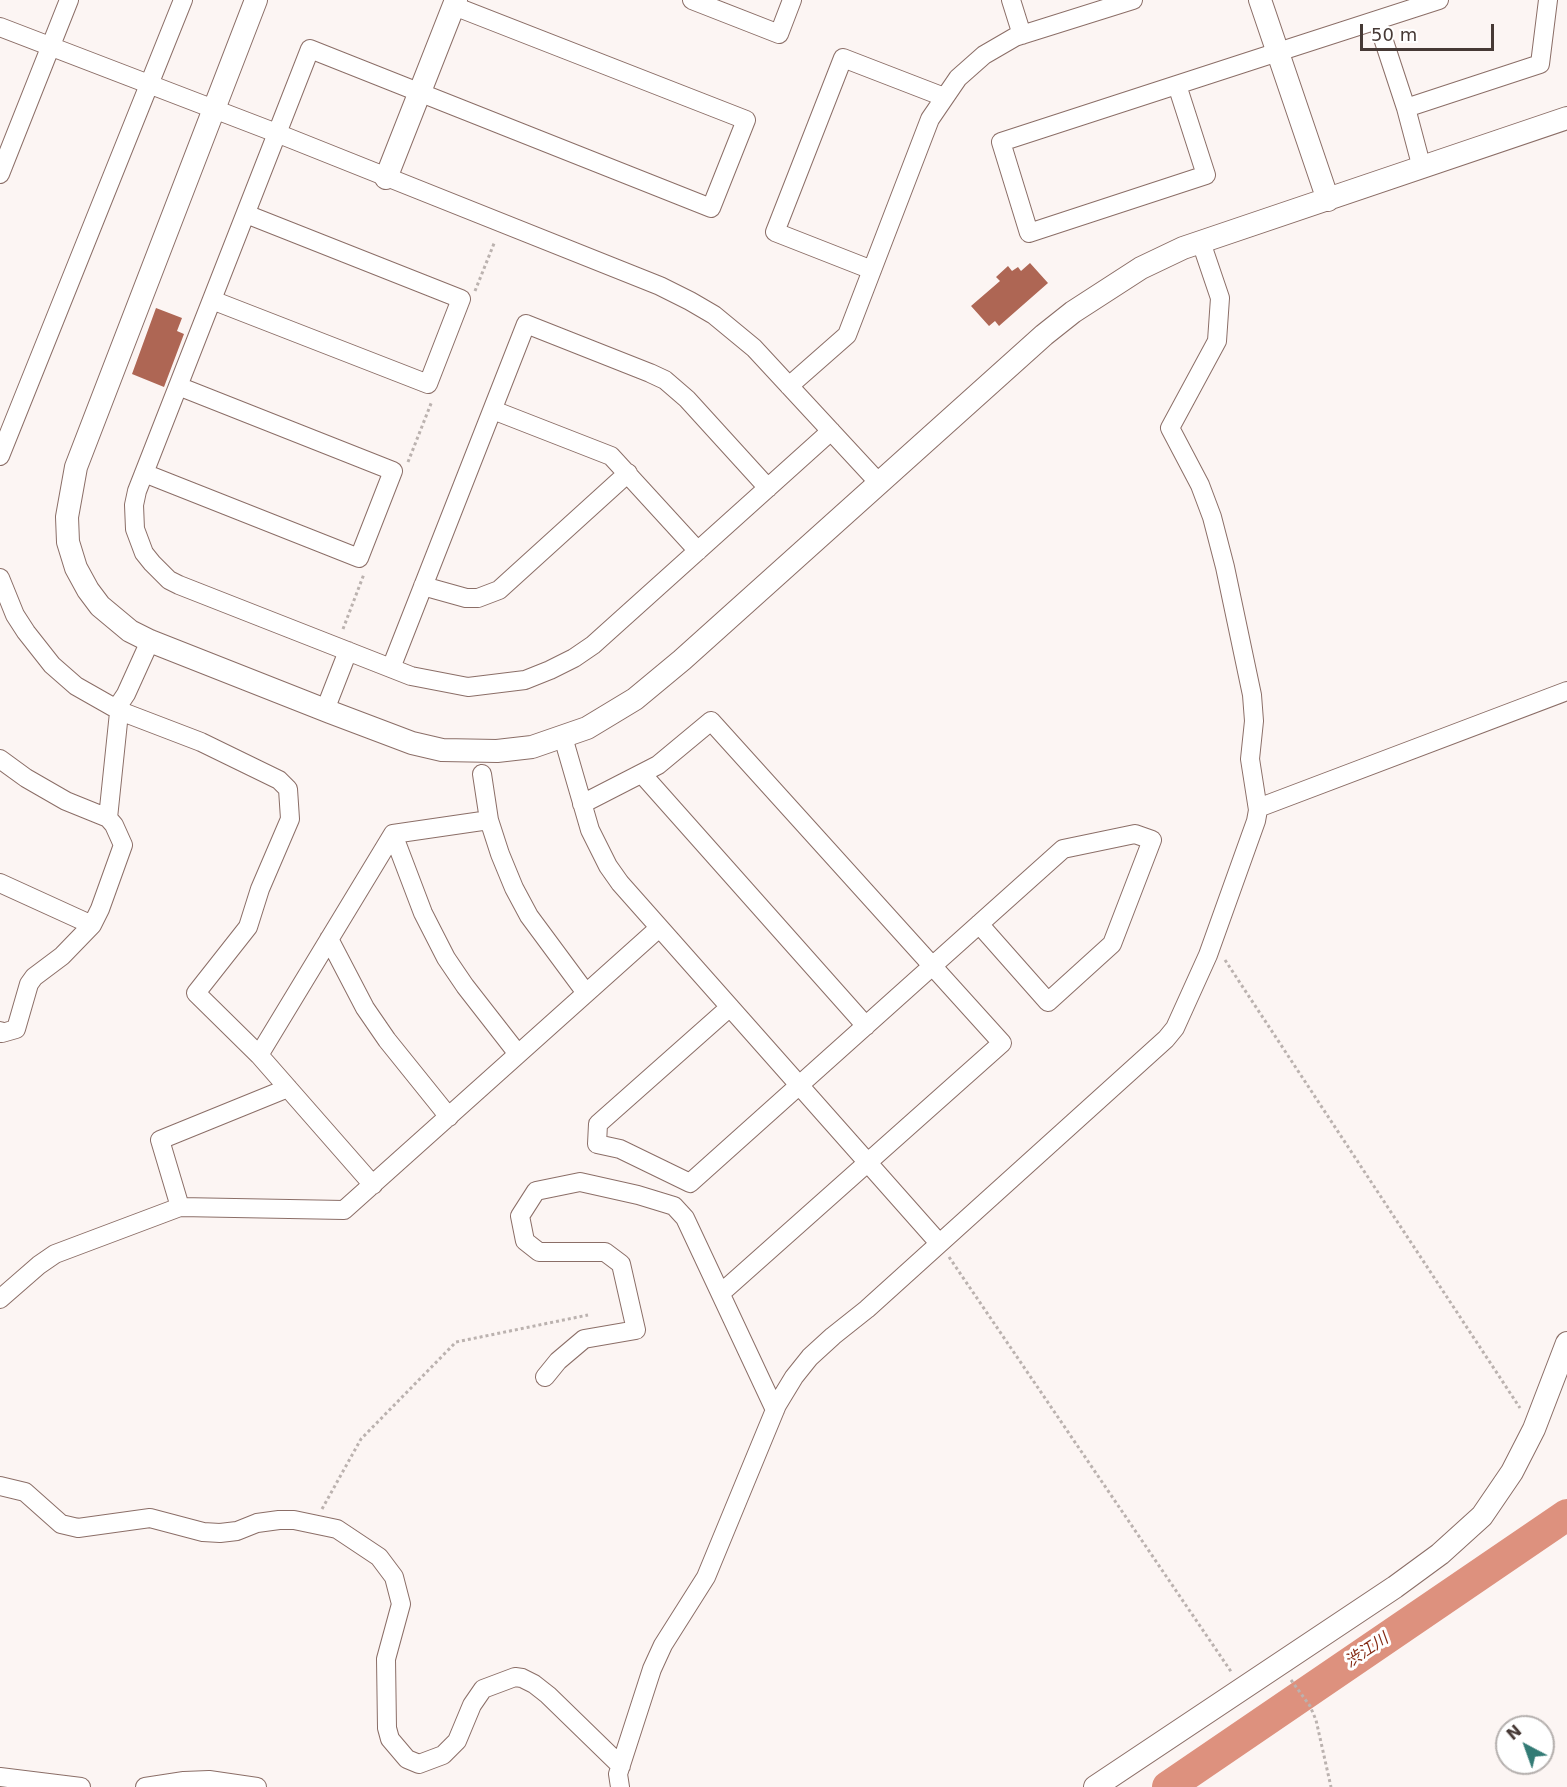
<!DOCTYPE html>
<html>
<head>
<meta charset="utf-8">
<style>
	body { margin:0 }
	#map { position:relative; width:1567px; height:1787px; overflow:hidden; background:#fcf5f3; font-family:"DejaVu Sans",sans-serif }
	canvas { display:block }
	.north { position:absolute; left:1495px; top:1715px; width:60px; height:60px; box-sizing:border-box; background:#fff; border:2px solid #b5b0ae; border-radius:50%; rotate:319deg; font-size:16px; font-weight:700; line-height:24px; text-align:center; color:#463935 }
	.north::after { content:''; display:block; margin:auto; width:21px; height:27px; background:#337b75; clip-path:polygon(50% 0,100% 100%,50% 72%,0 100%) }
	.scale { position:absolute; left:1360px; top:24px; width:134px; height:27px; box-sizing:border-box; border:3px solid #463935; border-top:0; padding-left:8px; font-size:18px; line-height:21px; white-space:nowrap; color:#463935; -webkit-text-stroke:4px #fff; paint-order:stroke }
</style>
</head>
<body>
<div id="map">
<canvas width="1567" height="1787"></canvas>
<div class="north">N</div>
<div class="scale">50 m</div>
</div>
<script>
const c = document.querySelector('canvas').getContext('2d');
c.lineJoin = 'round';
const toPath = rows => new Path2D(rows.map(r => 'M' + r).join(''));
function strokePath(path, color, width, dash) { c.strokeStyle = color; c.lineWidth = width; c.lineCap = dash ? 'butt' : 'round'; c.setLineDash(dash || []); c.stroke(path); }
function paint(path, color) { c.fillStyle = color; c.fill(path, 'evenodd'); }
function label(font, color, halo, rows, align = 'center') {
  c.font = font + ' "DejaVu Sans","Noto Sans JP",sans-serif'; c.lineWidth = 6; c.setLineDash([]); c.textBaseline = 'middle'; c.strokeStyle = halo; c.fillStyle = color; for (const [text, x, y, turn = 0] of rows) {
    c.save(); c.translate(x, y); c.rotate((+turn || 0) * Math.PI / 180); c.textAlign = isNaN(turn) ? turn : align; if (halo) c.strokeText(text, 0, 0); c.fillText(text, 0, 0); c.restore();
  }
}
strokePath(toPath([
	[1168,1787,1567,1515]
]), '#dd917e', 32);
paint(toPath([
	[1030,263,1048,283,999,326,995,321,989,326,971,306,1000,281,996,277,1008,266,1012,271,1018,267,1021,271],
	[156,308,182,318,177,331,184,334,164,387,132,374]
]), '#ae6654');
const minor = toPath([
	[692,0,779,34,792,0],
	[1011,0,1022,35],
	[454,6,746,120,711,208,310,49,137,491,134,505,135,529,144,553,152,563,169,580,179,585,411,676,468,687,525,680,550,670,574,658,593,645,831,431],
	[1377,20,1406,108,1540,64,1548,0],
	[0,27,279,134,660,286,690,301,714,315,754,348,879,483],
	[1177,85,1206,175,1029,233,1001,142,1278,52,1439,0],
	[1406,108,1419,157],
	[0,174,69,0],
	[872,270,775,232,843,58,944,97],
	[212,300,428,384,461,299,246,214],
	[789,386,847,335,930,119,958,78,984,55,1015,37,1133,0],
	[493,410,611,456,698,551],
	[0,456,183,0],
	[144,473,359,558,393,471,178,386],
	[0,578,15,615,26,632,52,665,76,686,113,707,120,703,126,694,150,641],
	[423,586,466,598,478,598,499,590,628,473],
	[391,668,526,324,650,373,665,380,687,399,768,488],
	[325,710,348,651],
	[120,711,201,742,279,780,288,789,290,819,260,889,248,927,196,993,259,1055,373,1185],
	[563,737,590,830,608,866,620,883,939,1243],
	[0,759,26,778,66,801,108,818,114,825,123,845,100,909,92,925,62,956,34,977,29,984,16,1029,2,1033,0,1031],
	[482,774,489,820,500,854,514,888,529,916,586,993],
	[642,774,866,1026],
	[582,804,658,765,711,721,1002,1043,721,1293],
	[1258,808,1567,691],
	[108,818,120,703],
	[393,834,423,913,446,958,465,986,518,1054],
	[0,883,92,925],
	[329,939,365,1008,387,1040,449,1117],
	[730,1007,598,1124,597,1144,620,1149,690,1183,1063,849,1135,834,1152,840,1112,944,1048,1002,979,924],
	[259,1055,393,834,489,820],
	[180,1207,160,1140,288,1088],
	[0,1299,39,1265,55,1254,180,1207,344,1210,659,928],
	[545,1377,558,1361,584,1339,636,1330,621,1264,605,1252,539,1252,525,1241,520,1216,536,1191,580,1182,638,1195,674,1206,685,1218,775,1410],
	[0,1486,25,1492,61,1524,78,1528,150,1518,203,1532,220,1533,237,1531,257,1523,279,1520,294,1520,337,1529,379,1557,394,1577,401,1604,386,1659,387,1728,390,1739,407,1759,419,1764,443,1755,457,1741,472,1705,483,1689,515,1677,522,1678,534,1684,548,1695,621,1766],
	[0,1777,81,1787],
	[145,1787,184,1781,209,1780,257,1787],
	[620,1787,618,1774,652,1669,663,1645,706,1577,777,1405,794,1377,810,1357,833,1336,867,1309,1166,1039,1175,1028,1208,955,1256,821,1258,810,1250,759,1254,721,1252,695,1225,567,1212,517,1200,485,1170,428,1217,341,1220,298,1201,242]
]);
const tertiary = toPath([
	[256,0,76,467,67,517,68,542,76,568,88,590,100,606,130,631,150,641,330,712,412,743,442,750,497,751,532,747,587,728,635,699,682,660,1044,335,1073,312,1141,268,1183,248,1567,118],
	[1260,0,1328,200],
	[386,178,456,0],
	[1095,1787,1395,1587,1440,1554,1482,1516,1512,1472,1534,1429,1567,1343]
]);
strokePath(minor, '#8b6e67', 20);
strokePath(tertiary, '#8b6e67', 24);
strokePath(toPath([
	[475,291,495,241],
	[408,462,432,401],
	[343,629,364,574],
	[1225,960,1520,1408],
	[949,1257,1232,1673],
	[322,1509,361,1439,456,1342,588,1315],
	[1291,1680,1310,1706,1316,1720,1331,1787]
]), '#bbb2af', 3, [3, 3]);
strokePath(minor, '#fff', 18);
strokePath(tertiary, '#fff', 22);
label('italic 16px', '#852b15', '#fff', [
	["渋江川",1367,1651,-34]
]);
</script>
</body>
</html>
